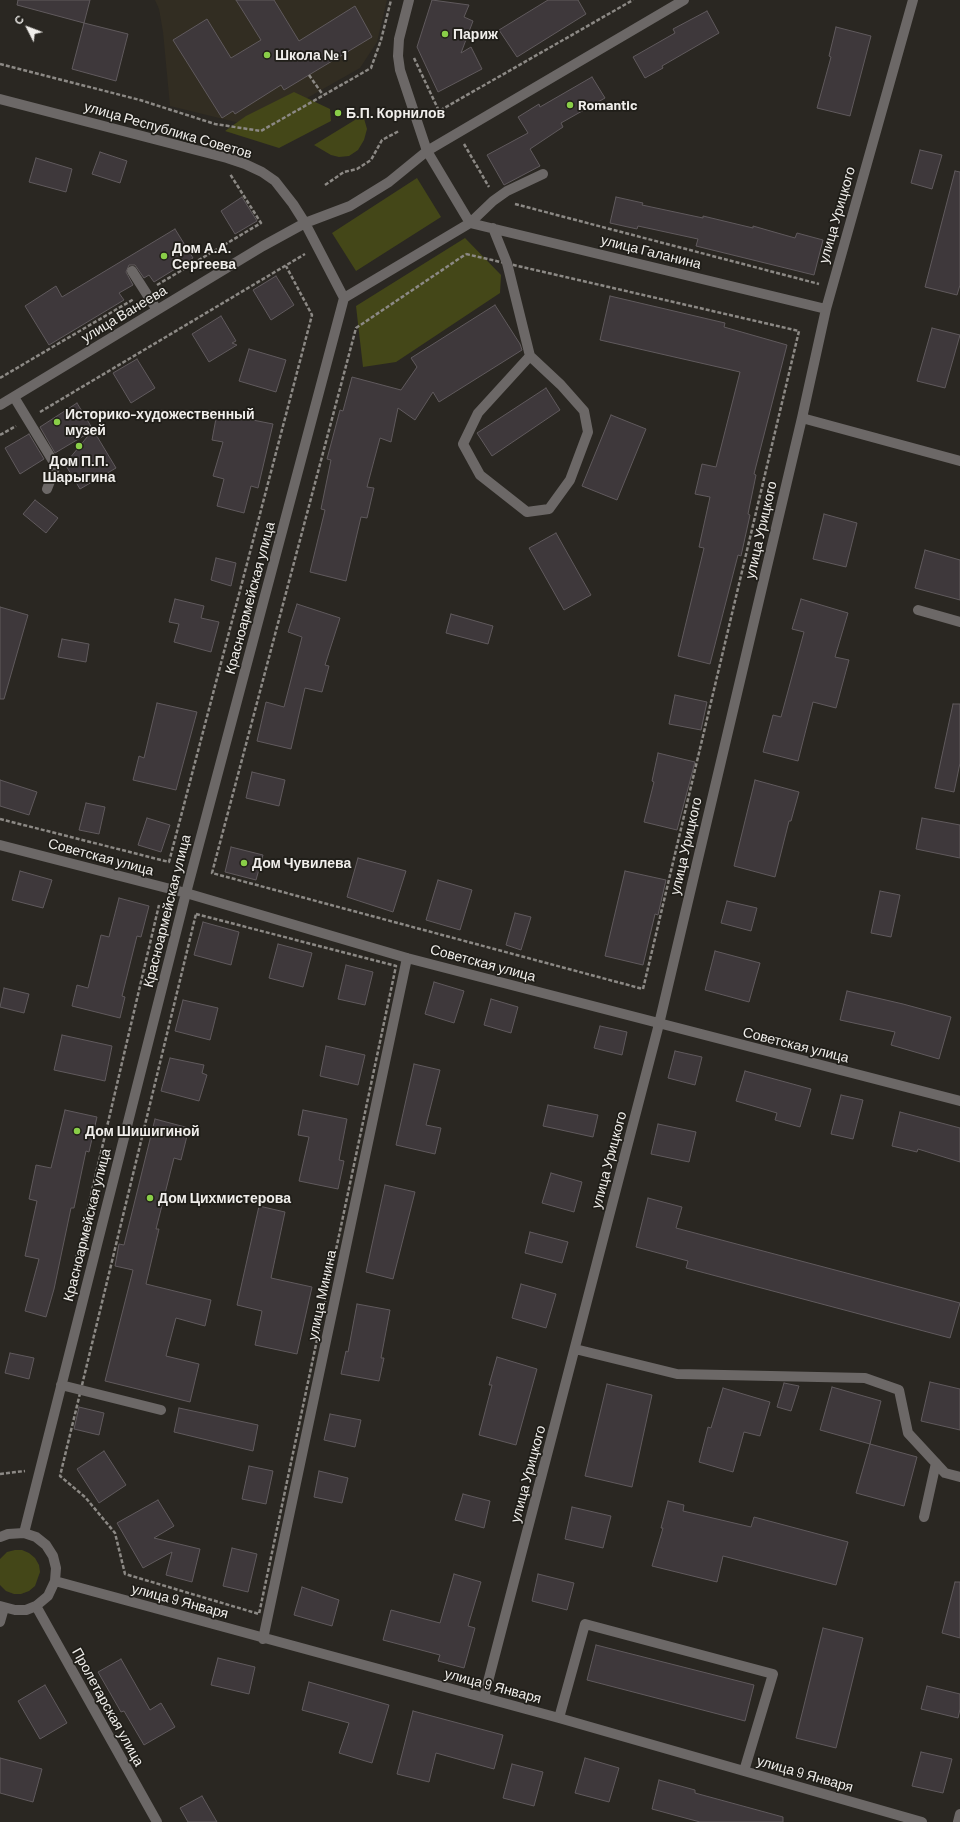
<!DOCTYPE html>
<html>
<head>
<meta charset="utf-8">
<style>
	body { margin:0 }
	#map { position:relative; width:960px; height:1822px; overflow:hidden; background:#2a2722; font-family:Barlow,sans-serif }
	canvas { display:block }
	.north { position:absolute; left:8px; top:8px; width:40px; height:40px; -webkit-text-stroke:3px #201e19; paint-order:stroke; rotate:312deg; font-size:11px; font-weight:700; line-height:16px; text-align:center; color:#f0eeeb }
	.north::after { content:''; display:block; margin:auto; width:14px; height:18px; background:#f0eeeb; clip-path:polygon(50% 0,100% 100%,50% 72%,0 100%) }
</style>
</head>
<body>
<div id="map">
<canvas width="960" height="1822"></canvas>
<div class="north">С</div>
</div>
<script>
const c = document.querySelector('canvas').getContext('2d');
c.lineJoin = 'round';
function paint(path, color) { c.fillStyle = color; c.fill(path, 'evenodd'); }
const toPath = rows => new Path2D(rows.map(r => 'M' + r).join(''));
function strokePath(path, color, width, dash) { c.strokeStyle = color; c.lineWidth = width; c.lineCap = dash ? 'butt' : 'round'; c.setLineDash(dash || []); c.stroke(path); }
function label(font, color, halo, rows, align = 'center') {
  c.font = font + ' Barlow,sans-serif'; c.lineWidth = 3.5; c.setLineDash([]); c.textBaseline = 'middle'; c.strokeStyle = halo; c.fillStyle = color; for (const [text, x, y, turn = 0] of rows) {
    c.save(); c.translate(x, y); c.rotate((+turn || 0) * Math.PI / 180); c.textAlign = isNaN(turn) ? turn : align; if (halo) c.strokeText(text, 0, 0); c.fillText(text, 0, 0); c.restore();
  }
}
paint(toPath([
	[155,0,387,0,377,42,360,68,256,127,170,106,163,32,159,9]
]), '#322d22');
paint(toPath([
	[294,92,330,109,331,121,279,148,225,131,246,116],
	[363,115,367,129,364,140,358,150,349,156,339,157,331,155,314,145],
	[417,178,441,217,356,271,332,233],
	[465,238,501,275,500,293,396,362,363,367,356,306],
	[15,1550,22,1550,29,1553,35,1558,39,1565,40,1572,35,1586,29,1591,21,1594,14,1594,6,1591,0,1585,0,1559,7,1552]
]), '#444718');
const building = toPath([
	[18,0,90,0,84,23,17,5,18,0],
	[236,0,274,0,299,41,355,6,372,37,284,90,281,85,235,114,233,111,222,118,173,40,207,19,231,58,261,40,236,0],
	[432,0,469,5,464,17,473,21,461,53,471,47,482,69,438,92,417,47,432,0],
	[548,0,578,0,586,14,517,57,499,30,548,0],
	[707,11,719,33,662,66,663,68,645,78,633,57,675,33,673,29,707,11],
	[84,23,128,34,116,81,72,69,84,23],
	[836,27,871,36,850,116,817,108,831,57,829,56,836,27],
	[592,77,605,98,561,123,563,127,530,149,540,166,504,185,487,155,528,133,518,117,539,104,540,107,592,77],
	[920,150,942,155,932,189,911,183,920,150],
	[100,152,127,161,120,183,92,174,100,152],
	[36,158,72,169,66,192,29,182,36,158],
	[955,171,960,172,960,285,957,295,925,287,955,171],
	[242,197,257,221,235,234,221,211,242,197],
	[616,197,643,203,642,205,703,218,703,216,753,228,753,226,795,238,797,233,823,240,814,275,696,246,698,239,638,226,637,229,610,223,616,197],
	[175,229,193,258,154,282,149,275,144,278,135,265,129,265,126,272,133,285,119,293,124,300,49,345,25,306,56,286,62,297,175,229],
	[276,276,294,305,271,320,253,290,276,276],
	[610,296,725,323,724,327,787,345,754,474,756,475,748,514,750,515,741,556,738,555,710,664,678,656,704,548,699,547,710,497,695,494,702,464,716,467,740,372,600,340,610,296],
	[495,305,520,344,522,350,439,402,433,392,415,420,398,408,391,442,380,438,367,487,374,488,367,518,361,517,346,581,310,572,325,510,321,509,331,460,327,459,340,410,343,411,352,377,401,390,417,367,411,358,495,305],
	[221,316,236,341,232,343,237,345,209,362,192,334,221,316],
	[932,328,960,335,945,388,917,381,932,328],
	[249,349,286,360,276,392,239,381,249,349],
	[137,359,155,388,131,403,113,373,137,359],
	[546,388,560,410,492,456,477,433,546,388],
	[77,403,116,468,80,489,65,464,92,431,55,453,40,427,77,403],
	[217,413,273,424,258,488,251,486,244,513,217,506,224,479,213,476,223,442,212,440,217,413],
	[611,415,646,429,617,500,582,486,611,415],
	[29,434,44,459,20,474,5,448,29,434],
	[35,500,58,518,46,533,23,514,35,500],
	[824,514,857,523,846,567,813,559,824,514],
	[556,533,591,595,564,610,529,548,556,533],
	[925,550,960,560,960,600,915,588,925,550],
	[216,558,236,563,231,586,211,580,216,558],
	[175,599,204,606,201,618,219,622,211,652,174,642,179,624,169,622,175,599],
	[801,599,848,613,835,657,849,660,836,708,813,702,798,761,763,752,773,715,781,717,804,632,792,629,801,599],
	[297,604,340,618,325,665,329,666,322,692,305,688,291,749,257,741,266,702,284,707,302,637,288,632,297,604],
	[0,607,28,615,4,699,0,699,0,607],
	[451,614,493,626,488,644,446,633,451,614],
	[62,639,89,644,86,662,58,657,62,639],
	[675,695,707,702,701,730,669,724,675,695],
	[157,703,197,712,176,790,133,780,139,756,144,758,157,703],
	[953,704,960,704,960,763,954,792,935,788,953,704],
	[658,753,695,762,677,830,644,822,654,782,652,781,658,753],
	[252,772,285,780,279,806,246,798,252,772],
	[0,780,37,792,29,815,0,806,0,780],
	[755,780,799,792,791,821,789,821,775,877,734,866,755,780],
	[86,803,105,807,99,834,79,830,86,803],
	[147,818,170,825,161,852,138,845,147,818],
	[922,818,960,825,960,858,916,849,922,818],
	[231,847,263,855,256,880,225,872,231,847],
	[358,858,406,871,393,912,347,897,358,858],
	[20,871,52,880,43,908,12,900,20,871],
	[625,871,666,880,658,915,655,914,643,965,605,956,625,871],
	[438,880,472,890,460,930,426,920,438,880],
	[880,891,900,895,891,937,871,933,880,891],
	[119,898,149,906,141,937,137,936,122,996,125,997,120,1018,72,1006,77,985,88,988,101,935,109,937,119,898],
	[727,901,757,908,751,931,721,923,727,901],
	[515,913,531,917,521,950,506,945,515,913],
	[203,922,239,932,231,965,194,955,203,922],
	[278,944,312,953,303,987,269,978,278,944],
	[715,951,760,963,749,1002,705,990,715,951],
	[346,965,373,972,365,1005,338,999,346,965],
	[434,982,464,991,454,1023,425,1014,434,982],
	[4,988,29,994,24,1013,0,1007,4,988],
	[847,991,903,1004,951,1017,939,1059,891,1045,895,1032,840,1020,847,991],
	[491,999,518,1007,511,1033,484,1025,491,999],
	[183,1000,218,1008,210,1040,175,1031,183,1000],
	[600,1026,627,1032,622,1055,594,1048,600,1026],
	[62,1035,112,1046,105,1081,54,1070,62,1035],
	[326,1046,365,1055,358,1085,320,1076,326,1046],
	[675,1051,702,1057,695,1085,668,1078,675,1051],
	[170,1058,204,1065,202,1073,207,1075,199,1101,161,1091,170,1058],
	[414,1064,440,1070,426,1125,441,1128,435,1154,396,1145,414,1064],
	[745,1071,811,1089,800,1127,775,1120,777,1113,736,1101,745,1071],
	[841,1095,863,1100,853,1139,831,1134,841,1095],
	[548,1105,598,1115,593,1137,543,1126,548,1105],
	[65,1110,97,1117,89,1152,86,1151,74,1208,71,1208,54,1289,46,1317,25,1311,39,1259,25,1256,37,1201,29,1199,36,1165,51,1168,65,1110],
	[303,1110,347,1119,339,1160,344,1161,338,1189,299,1181,309,1137,298,1135,303,1110],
	[900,1112,960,1128,960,1162,918,1149,917,1152,892,1146,900,1112],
	[155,1119,189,1128,181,1160,174,1158,156,1229,159,1229,146,1284,211,1300,205,1326,176,1318,166,1356,199,1364,190,1402,105,1381,133,1270,115,1266,119,1244,124,1245,155,1119],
	[658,1124,696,1132,689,1162,651,1154,658,1124],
	[551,1173,582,1182,574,1212,542,1203,551,1173],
	[385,1185,415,1192,393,1279,366,1272,385,1185],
	[648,1198,682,1207,676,1228,960,1303,950,1338,686,1268,688,1261,636,1247,648,1198],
	[259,1206,285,1212,271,1278,312,1287,297,1354,255,1345,262,1311,237,1305,259,1206],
	[530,1232,568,1242,562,1263,525,1253,530,1232],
	[521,1284,556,1294,546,1328,512,1318,521,1284],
	[357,1304,390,1310,381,1358,384,1358,379,1381,341,1374,346,1351,348,1352,357,1304],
	[10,1353,34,1358,29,1379,5,1373,10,1353],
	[497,1357,537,1369,516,1445,479,1435,492,1385,489,1385,497,1357],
	[930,1382,960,1389,960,1430,921,1421,930,1382],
	[784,1383,799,1386,791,1411,777,1407,784,1383],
	[607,1384,652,1395,632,1487,585,1476,607,1384],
	[832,1387,881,1401,870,1444,820,1430,832,1387],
	[723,1388,770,1402,760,1436,744,1432,733,1472,699,1462,708,1427,711,1428,723,1388],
	[79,1407,104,1413,99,1435,74,1429,79,1407],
	[179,1408,258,1425,253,1451,174,1432,179,1408],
	[330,1414,361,1420,355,1447,324,1440,330,1414],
	[870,1444,917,1457,904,1506,856,1493,870,1444],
	[104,1451,126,1485,99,1503,77,1469,104,1451],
	[249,1466,273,1471,266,1504,242,1499,249,1466],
	[319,1471,348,1478,342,1503,314,1497,319,1471],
	[463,1494,490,1501,484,1528,455,1520,463,1494],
	[158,1500,174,1526,154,1538,200,1549,192,1582,166,1575,172,1552,143,1568,117,1523,158,1500],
	[668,1501,684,1505,683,1511,751,1527,754,1517,848,1542,836,1585,723,1556,717,1582,652,1566,663,1528,661,1528,668,1501],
	[572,1507,611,1516,603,1548,565,1539,572,1507],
	[232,1548,257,1554,248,1592,223,1586,232,1548],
	[454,1574,481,1582,468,1626,475,1628,464,1668,438,1661,440,1655,383,1640,391,1610,440,1623,454,1574],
	[538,1574,574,1583,567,1610,532,1601,538,1574],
	[955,1582,960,1582,960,1638,942,1633,955,1582],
	[302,1587,339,1600,332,1626,294,1615,302,1587],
	[823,1628,863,1638,836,1748,796,1738,823,1628],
	[596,1645,754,1685,745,1721,587,1680,596,1645],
	[218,1658,255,1667,249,1694,211,1685,218,1658],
	[121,1659,150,1710,161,1703,175,1727,144,1745,124,1711,121,1712,98,1672,121,1659],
	[309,1682,389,1705,372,1763,339,1753,349,1723,302,1710,309,1682],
	[45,1685,67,1723,40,1739,18,1701,45,1685],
	[927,1686,960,1694,960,1709,958,1718,921,1709,927,1686],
	[413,1711,503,1735,494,1769,436,1753,429,1782,397,1774,413,1711],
	[921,1752,952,1759,943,1793,912,1786,921,1752],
	[0,1758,42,1769,33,1802,0,1793,0,1758],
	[585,1758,619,1768,609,1802,575,1793,585,1758],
	[512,1764,543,1772,534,1806,503,1798,512,1764],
	[659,1780,695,1790,695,1793,783,1817,783,1822,700,1822,652,1809,659,1780],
	[202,1796,217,1822,188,1822,180,1808,202,1796]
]);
paint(building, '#3e383b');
strokePath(building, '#605a5d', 1);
strokePath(toPath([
	[414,58,439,111,633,0],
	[0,64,140,100,215,124,261,131,371,68,381,40,391,0],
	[309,75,323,95],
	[464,144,489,187],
	[325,185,344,172,357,169,371,160,382,140,399,131],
	[515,204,819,284],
	[466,254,799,331,643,989,212,873,356,328,466,254],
	[157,285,261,223,230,174],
	[0,378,134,299],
	[40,412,305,254],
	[0,435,16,426],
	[0,819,169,862,312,315,286,266],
	[196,914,396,966,259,1614,125,1574,115,1533,85,1497,60,1476,196,914],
	[76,1259,159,905],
	[0,1474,25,1471]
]), '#8c8985', 2.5, [4, 2]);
strokePath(toPath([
	[409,0,399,39,398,56,400,70,427,151,470,223],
	[0,99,227,158,245,164,262,172,275,181,293,204,305,223,344,298],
	[470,223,826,309],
	[493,228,507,263,530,356,478,413,463,444,480,475,527,512,549,509,570,480,588,432,584,411,561,385,530,356],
	[132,271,157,310],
	[344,298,470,223,493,201,507,191,543,174],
	[14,397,56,466,47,489],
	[0,405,263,246,305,223,350,206,389,182,427,151,684,0],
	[802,418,960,461],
	[918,610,960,622],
	[0,845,186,893,407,958,960,1101],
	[575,1349,677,1374,865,1378,899,1390,908,1433,945,1473,960,1477],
	[61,1385,161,1410],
	[924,1517,936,1463],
	[24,1533,186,893,344,298],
	[0,1537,8,1534,24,1533,36,1537,46,1545,53,1556,56,1568,55,1581,48,1596,36,1606,26,1610,15,1610,0,1606],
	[55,1581,559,1718,922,1822],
	[36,1606,157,1822],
	[0,1622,4,1608],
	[263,1639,407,958],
	[484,1697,659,1024,802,418,826,309,913,0],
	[559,1718,585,1624,773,1674,744,1771],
	[958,1822,960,1814]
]), '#6c6867', 10);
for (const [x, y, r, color] of [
	[445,34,4,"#89ce48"],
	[267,55,4,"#89ce48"],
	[570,105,4,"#89ce48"],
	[338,113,4,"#89ce48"],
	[164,256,4,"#89ce48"],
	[57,422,4,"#89ce48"],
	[79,446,4,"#89ce48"],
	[244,863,4,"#89ce48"],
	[77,1131,4,"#89ce48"],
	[150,1198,4,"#89ce48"]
]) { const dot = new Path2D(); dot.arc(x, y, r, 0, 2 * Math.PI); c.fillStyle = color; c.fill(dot); strokePath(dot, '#201e19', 1.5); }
label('bold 14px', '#f0eeeb', '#201e19', [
	["Париж",453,34],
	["Школа № 1",275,55],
	["Romantic",578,105],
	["Б.П. Корнилов",346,113],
	["Дом А.А.",172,248],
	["Сергеева",172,264],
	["Историко-художественный",65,414],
	["музей",65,430],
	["Дом П.П.",79,461,"center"],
	["Шарыгина",79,477,"center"],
	["Дом Чувилева",252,863],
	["Дом Шишигиной",85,1131],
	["Дом Цихмистерова",158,1198]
], 'left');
label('14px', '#f0eeeb', '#201e19', [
	["улица Республика Советов",168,130,16],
	["улица Урицкого",837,215,-74],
	["улица Галанина",651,252,14],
	["улица Ванеева",124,314,-31],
	["улица Урицкого",761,530,-77],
	["Красноармейская улица",250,598,-75],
	["улица Урицкого",686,846,-77],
	["Советская улица",101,857,15],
	["Красноармейская улица",167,911,-76],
	["Советская улица",483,963,15],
	["Советская улица",796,1045,14],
	["улица Урицкого",609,1160,-75],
	["Красноармейская улица",87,1225,-76],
	["улица Минина",322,1295,-78],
	["улица Урицкого",528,1474,-75],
	["улица 9 Января",180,1601,15],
	["улица 9 Января",493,1686,15],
	["Пролетарская улица",108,1707,61],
	["улица 9 Января",805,1774,16]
]);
</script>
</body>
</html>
